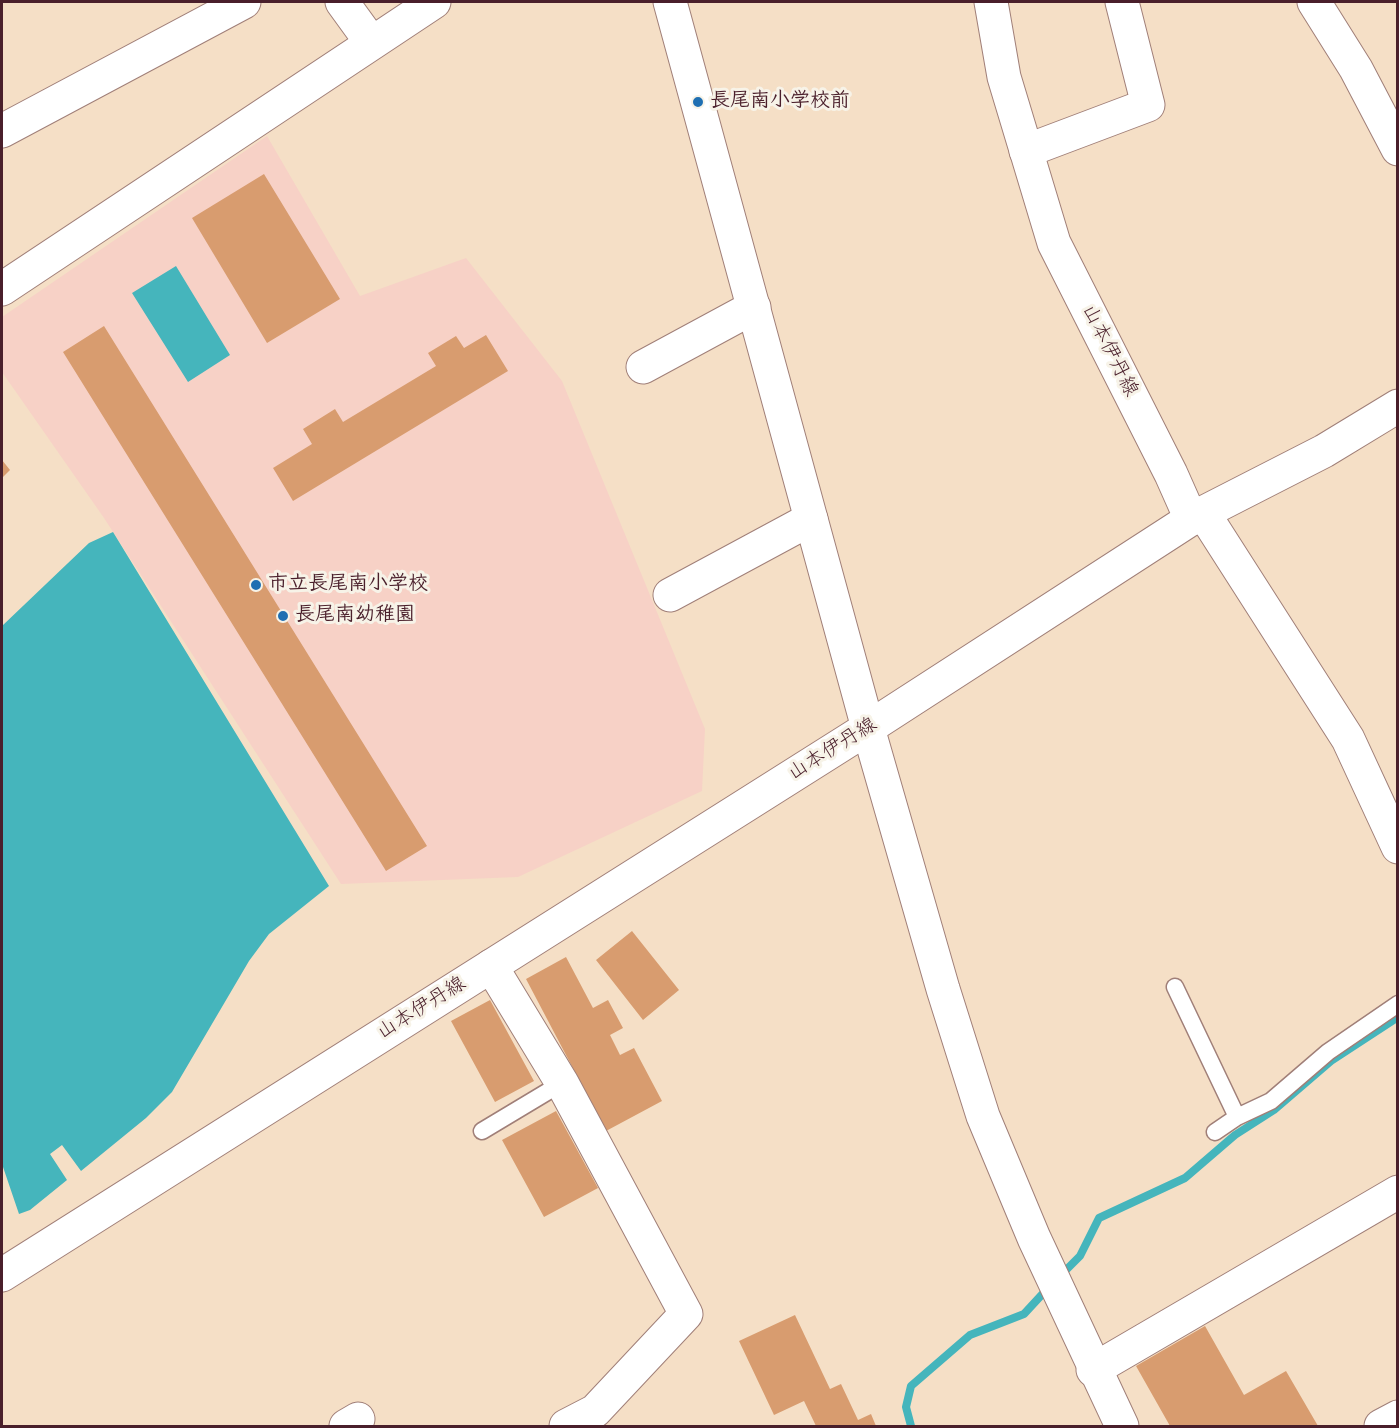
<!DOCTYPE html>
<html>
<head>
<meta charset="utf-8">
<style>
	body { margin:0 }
	#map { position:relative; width:1399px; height:1428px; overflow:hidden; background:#f5dfc6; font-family:Mynerve,sans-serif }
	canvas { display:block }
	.frame { position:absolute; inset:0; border:3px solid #4a1f2b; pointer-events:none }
</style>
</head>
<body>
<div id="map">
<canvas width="1399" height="1428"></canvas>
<div class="frame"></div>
</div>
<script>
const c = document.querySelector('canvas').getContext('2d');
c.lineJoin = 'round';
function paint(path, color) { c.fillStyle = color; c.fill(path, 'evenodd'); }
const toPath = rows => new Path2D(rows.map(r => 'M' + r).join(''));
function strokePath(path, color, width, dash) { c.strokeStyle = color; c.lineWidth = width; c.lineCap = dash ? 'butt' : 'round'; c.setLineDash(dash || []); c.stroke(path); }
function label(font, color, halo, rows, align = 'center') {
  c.font = font + ' Mynerve,"Klee One",sans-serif'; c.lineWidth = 6; c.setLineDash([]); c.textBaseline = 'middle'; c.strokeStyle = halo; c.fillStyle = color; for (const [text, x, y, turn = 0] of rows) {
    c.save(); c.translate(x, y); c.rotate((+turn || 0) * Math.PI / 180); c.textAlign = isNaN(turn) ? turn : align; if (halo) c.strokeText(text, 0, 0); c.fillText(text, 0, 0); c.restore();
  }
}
paint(toPath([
	[267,136,360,296,466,258,562,381,705,729,702,791,518,877,341,884,104,518,2,372,2,317]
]), '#f7d1c6');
paint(toPath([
	[176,266,230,355,188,382,132,293],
	[113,532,329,886,269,934,249,961,172,1092,146,1118,81,1171,62,1145,50,1154,67,1180,30,1210,19,1214,2,1164,2,626,89,543]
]), '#45b5bc');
strokePath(toPath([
	[1059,1277,1080,1256,1099,1218,1185,1178,1235,1135,1274,1110,1331,1061,1398,1017],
	[911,1426,906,1407,911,1386,970,1335,1024,1314,1048,1288]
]), '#45b5bc', 8);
paint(toPath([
	[264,174,340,299,267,343,192,218],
	[104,326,427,846,386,871,63,352],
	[486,335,508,371,293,501,273,468,312,444,303,429,335,409,343,422,436,366,428,353,456,336,464,348],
	[2,460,10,470,2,478],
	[632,931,679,990,643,1020,596,960],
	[566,957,593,1008,608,1000,623,1028,610,1035,620,1055,634,1048,662,1101,606,1131,526,979],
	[490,1000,534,1081,495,1102,451,1021],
	[556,1111,598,1188,544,1217,502,1140],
	[795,1315,830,1389,841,1384,858,1420,871,1414,876,1426,816,1426,804,1401,774,1415,739,1341],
	[1205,1326,1244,1395,1286,1371,1318,1426,1170,1426,1136,1366]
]), '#d89c6f');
const service = toPath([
	[1175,987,1237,1117],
	[482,1131,562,1083],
	[1215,1132,1237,1117,1271,1101,1328,1052,1398,1004]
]);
const minor = toPath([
	[342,2,371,42],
	[1314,2,1356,69,1398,149],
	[2,131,244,2],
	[1026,151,1148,105,1122,2],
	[643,367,754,307],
	[1204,514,1348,739,1398,847],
	[1191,519,1324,451,1398,406],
	[670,595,811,519],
	[491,966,562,1083,686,1314,595,1411,566,1426],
	[1093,1370,1398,1192],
	[346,1426,358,1419]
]);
const tertiary = toPath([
	[670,2,868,728,943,989,983,1116,1034,1238,1122,1426],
	[2,289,434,2],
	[1381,1426,1398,1417]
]);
const secondary = toPath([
	[2,1275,868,728,1191,519,1171,474,1054,243,1004,77,991,2]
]);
strokePath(service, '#a07f78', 19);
strokePath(minor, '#a07f78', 35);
strokePath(tertiary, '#a07f78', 35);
strokePath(secondary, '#a07f78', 35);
strokePath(service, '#fff', 16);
strokePath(minor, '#fff', 33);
strokePath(tertiary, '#fff', 33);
strokePath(secondary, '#fff', 33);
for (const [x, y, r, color] of [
	[698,102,6,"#1f6fb2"],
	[256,585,6,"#1f6fb2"],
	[283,616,6,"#1f6fb2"]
]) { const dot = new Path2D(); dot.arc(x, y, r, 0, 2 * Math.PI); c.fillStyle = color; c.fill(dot); strokePath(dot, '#f7f3e8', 2); }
label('bold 20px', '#4a1f2b', '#f7f3e8', [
	["長尾南小学校前",710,102],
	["市立長尾南小学校",268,585],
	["長尾南幼稚園",295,616]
], 'left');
label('20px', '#4a1f2b', '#f7f3e8', [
	["山本伊丹線",1109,351,63],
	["山本伊丹線",833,750,-32],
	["山本伊丹線",422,1009,-32]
]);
</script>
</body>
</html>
